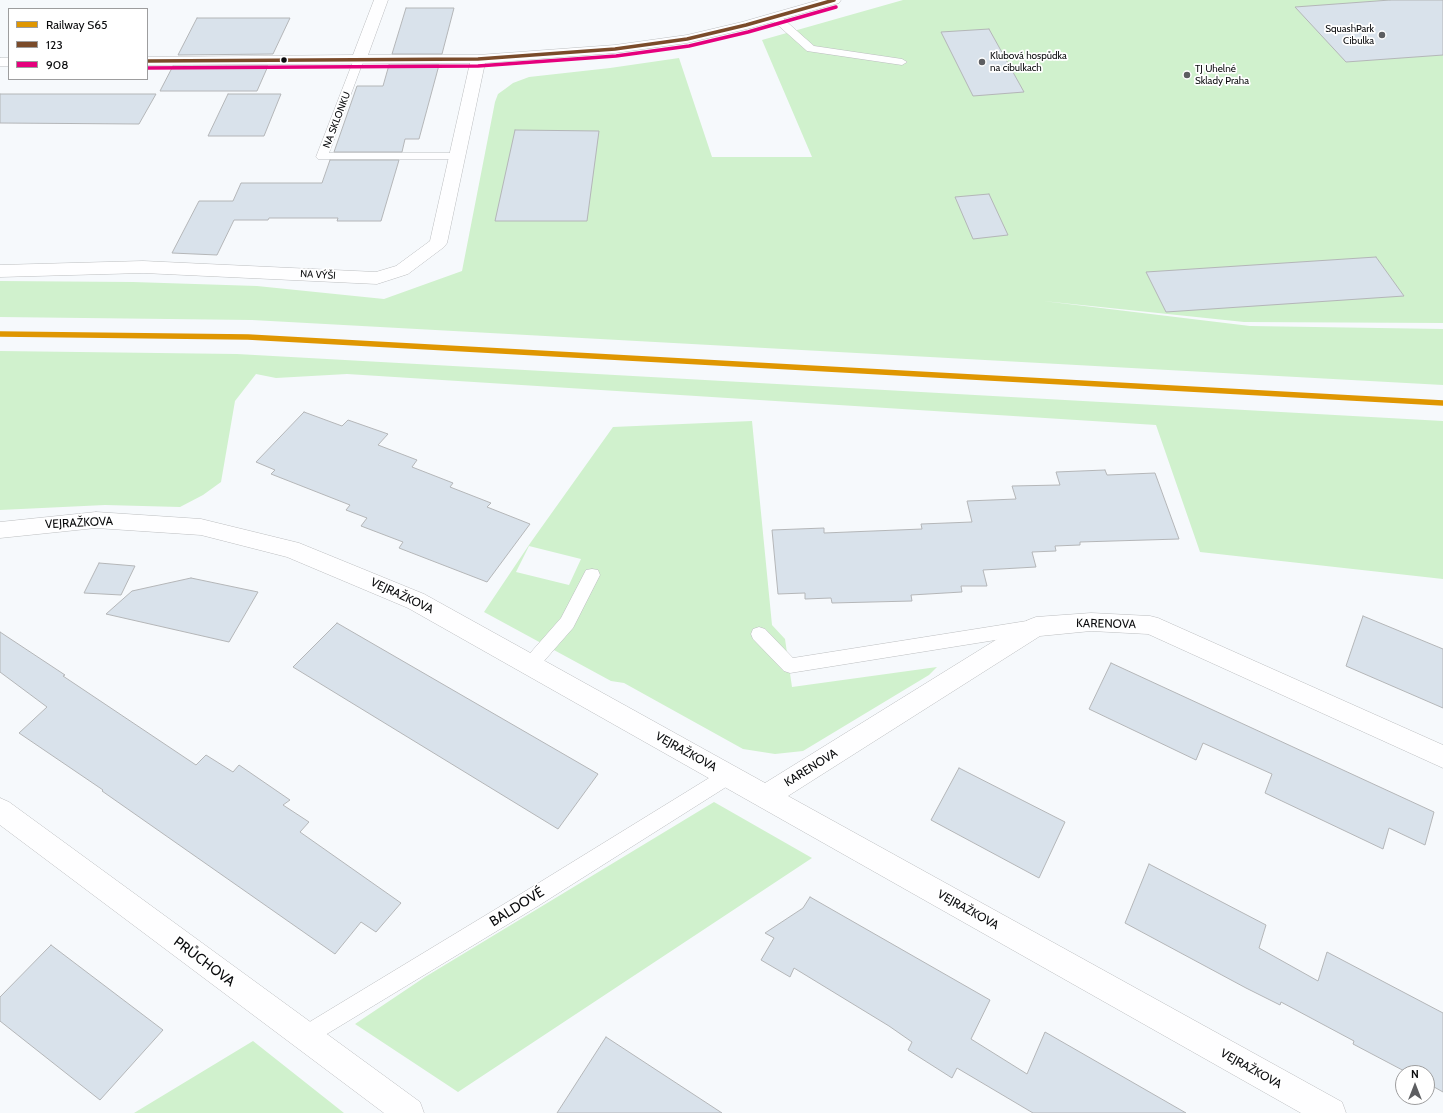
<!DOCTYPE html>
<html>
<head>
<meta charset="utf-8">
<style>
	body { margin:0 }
	#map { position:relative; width:1443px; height:1113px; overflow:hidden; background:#f6f9fc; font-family:Cabin,sans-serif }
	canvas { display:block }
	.legend { position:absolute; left:8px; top:8px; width:140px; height:72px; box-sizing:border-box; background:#fff; border:1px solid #9d9d9e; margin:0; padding:5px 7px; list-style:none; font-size:12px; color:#0a0b0d }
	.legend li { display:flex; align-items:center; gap:8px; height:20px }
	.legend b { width:20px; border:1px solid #9d9d9e }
	.north { position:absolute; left:1395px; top:1065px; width:40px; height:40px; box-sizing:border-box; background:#fff; border:1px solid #9d9d9e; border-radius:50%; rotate:0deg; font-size:11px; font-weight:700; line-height:16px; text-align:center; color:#0a0b0d }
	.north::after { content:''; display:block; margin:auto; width:14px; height:18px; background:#5d5e61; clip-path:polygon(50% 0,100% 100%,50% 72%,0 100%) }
</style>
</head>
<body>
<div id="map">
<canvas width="1443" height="1113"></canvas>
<ul class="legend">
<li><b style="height:5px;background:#df9601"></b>Railway S65</li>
<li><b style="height:5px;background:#7a4b2a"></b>123</li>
<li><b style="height:5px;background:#e5007d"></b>908</li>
</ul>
<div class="north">N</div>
</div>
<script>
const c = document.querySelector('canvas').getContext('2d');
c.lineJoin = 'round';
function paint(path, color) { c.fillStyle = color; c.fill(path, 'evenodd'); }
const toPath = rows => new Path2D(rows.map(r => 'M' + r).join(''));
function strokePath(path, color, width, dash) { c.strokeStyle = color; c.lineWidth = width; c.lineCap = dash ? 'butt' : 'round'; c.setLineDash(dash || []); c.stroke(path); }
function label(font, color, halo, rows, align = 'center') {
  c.font = font + ' Cabin,sans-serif'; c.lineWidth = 3.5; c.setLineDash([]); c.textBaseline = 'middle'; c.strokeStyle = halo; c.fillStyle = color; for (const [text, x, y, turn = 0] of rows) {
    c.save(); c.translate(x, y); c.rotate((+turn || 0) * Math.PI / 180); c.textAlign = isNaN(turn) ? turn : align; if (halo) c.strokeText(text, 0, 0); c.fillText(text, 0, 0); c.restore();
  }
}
paint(toPath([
	[903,0,1443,0,1443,323,1244,322,1043,301,1250,326,1443,329,1443,385,252,320,0,317,0,281,133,282,257,286,384,299,462,271,495,102,498,94,505,89,513,83,529,77,610,68,679,58,712,157,812,157,762,40],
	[0,351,237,354,1443,421,1443,579,1200,552,1156,425,347,374,276,378,256,374,235,401,221,482,203,495,180,507,105,505,0,510],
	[752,421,772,625,785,639,792,687,937,667,929,675,803,751,775,754,743,749,624,683,611,681,484,612,531,542,613,427],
	[529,546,581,559,569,585,516,572],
	[714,802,812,858,458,1092,355,1024,425,977],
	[253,1041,344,1113,134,1113]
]), '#d0f1cd');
const building = toPath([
	[1390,0,1443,0,1443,55,1346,62,1295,7,1390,0],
	[406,8,454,8,442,54,392,54,406,8],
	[197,18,290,18,273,54,178,55,197,18],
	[989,29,1024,92,973,96,941,32,989,29],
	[389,65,439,65,419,139,405,139,402,152,334,152,357,86,383,86,389,65],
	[173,66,268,66,257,91,160,91,173,66],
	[0,94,156,94,139,124,0,123,0,94],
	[228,94,281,94,264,136,208,136,228,94],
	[515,130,599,131,587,221,495,221,515,130],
	[330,160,399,160,381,221,337,221,338,218,269,218,268,220,234,220,217,255,172,253,199,201,233,201,241,183,322,183,330,160],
	[989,194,1008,235,973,239,955,197,989,194],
	[1376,257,1404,296,1166,312,1146,272,1376,257],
	[304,412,342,426,348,420,388,434,378,445,417,460,412,467,453,483,450,487,491,503,487,507,530,524,487,582,399,548,403,542,361,526,367,518,346,510,350,505,271,474,275,470,256,462,304,412],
	[1105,470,1107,475,1155,473,1179,539,1080,542,1080,545,1055,546,1056,551,1032,552,1036,567,983,570,987,586,961,586,962,592,911,595,912,601,832,603,831,598,805,599,805,593,778,594,772,530,824,528,824,533,922,529,921,524,972,522,967,501,1016,499,1012,486,1060,485,1056,472,1105,470],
	[99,563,135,566,121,595,84,593,99,563],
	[191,578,258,592,229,642,106,614,132,591,191,578],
	[1363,616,1443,649,1443,708,1346,666,1363,616],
	[337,623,598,774,558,829,293,667,337,623],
	[0,632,65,675,63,676,196,765,206,755,233,772,239,765,290,800,283,805,309,822,300,832,401,903,376,932,361,922,335,954,102,791,103,790,19,733,47,707,0,672,0,632],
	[1111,663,1434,812,1425,845,1389,828,1383,849,1265,793,1272,774,1203,743,1196,760,1089,709,1111,663],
	[959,768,1065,822,1039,878,931,820,959,768],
	[1149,864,1266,925,1259,948,1318,981,1327,952,1443,1013,1443,1092,1427,1083,1427,1073,1408,1073,1353,1044,1354,1041,1281,1002,1280,1005,1246,988,1125,923,1149,864],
	[810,897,990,1000,971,1039,1027,1074,1045,1032,1186,1113,1033,1113,957,1068,952,1078,908,1050,912,1042,889,1026,794,968,790,977,761,960,774,938,765,933,803,908,810,897],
	[51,945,163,1030,100,1100,0,1021,0,997,51,945],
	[606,1037,722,1113,557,1113,606,1037]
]);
paint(building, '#d9e2eb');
strokePath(building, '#b4b6b8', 1);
const service = toPath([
	[775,14,779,15,814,46,902,59,907,62,902,65,807,51,771,19,770,17,771,15,775,14],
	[359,56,364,59,329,153,458,153,462,155,464,157,462,159,318,159,316,157,354,59,359,56],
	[592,569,598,570,600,575,573,628,537,669,531,671,525,669,522,664,525,659,561,618,586,570,592,569],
	[1033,620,1039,622,1041,627,1039,632,1033,634,790,673,784,671,753,639,751,634,753,629,759,627,765,629,793,658,1033,620],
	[728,768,734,770,737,776,734,782,538,906,312,1043,305,1047,298,1043,294,1036,298,1029,524,892,722,770,728,768]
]);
const minor = toPath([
	[374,0,388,0,368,55,478,55,615,45,687,35,742,22,819,0,841,0,839,3,751,28,687,43,615,53,485,63,447,243,444,247,408,274,377,284,143,273,0,277,0,265,143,261,376,272,396,266,430,241,470,63,147,65,147,57,353,55,374,0],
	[0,58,9,58,9,66,0,66,0,58],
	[96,512,201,519,299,543,424,594,765,783,1028,620,1036,617,1091,613,1150,616,1158,618,1443,745,1443,768,1148,634,1091,631,1040,636,788,796,1342,1102,1346,1113,1301,1113,408,608,287,557,201,535,96,528,0,538,0,522,96,512],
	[0,798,9,802,420,1102,424,1113,384,1113,0,825,0,798]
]);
strokePath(service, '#bcbec0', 1);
strokePath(minor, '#bcbec0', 1);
paint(service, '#fefeff');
paint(minor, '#fefeff');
strokePath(toPath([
	[147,61,478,59,615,49,687,39,746,25,834,0]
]), '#7a4b2a', 3.5);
strokePath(toPath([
	[147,68,478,66,616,56,689,46,748,32,836,7]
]), '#e5007d', 3.5);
strokePath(toPath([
	[0,334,248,337,1443,403]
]), '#df9601', 5.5);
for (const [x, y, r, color] of [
	[1382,35,4,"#5d5e61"],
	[284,60,3.5,"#0a0b0d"],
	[982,62,4,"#5d5e61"],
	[1187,75,4,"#5d5e61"]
]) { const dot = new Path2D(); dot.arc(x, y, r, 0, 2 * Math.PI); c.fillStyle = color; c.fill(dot); strokePath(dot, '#fff', 1.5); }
label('10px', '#0a0b0d', '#fff', [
	["SquashPark",1374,29,"right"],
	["Cibulka",1374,41,"right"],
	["Klubová hospůdka",990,56],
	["na cibulkach",990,68],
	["TJ Uhelné",1195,69],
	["Sklady Praha",1195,81]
], 'left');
label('10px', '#0a0b0d', '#fff', [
	["NA SKLONKU",337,120,-69],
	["NA VÝŠI",318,275,3]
]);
label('12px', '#0a0b0d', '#fff', [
	["VEJRAŽKOVA",79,523,-3],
	["VEJRAŽKOVA",402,596,25],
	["KARENOVA",1106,624,1],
	["VEJRAŽKOVA",686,752,29],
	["KARENOVA",811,768,-32],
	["VEJRAŽKOVA",968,910,29],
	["VEJRAŽKOVA",1251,1069,29]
]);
label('14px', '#0a0b0d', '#fff', [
	["BALDOVÉ",517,907,-32],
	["PRŮCHOVA",204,962,37]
]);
</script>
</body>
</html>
